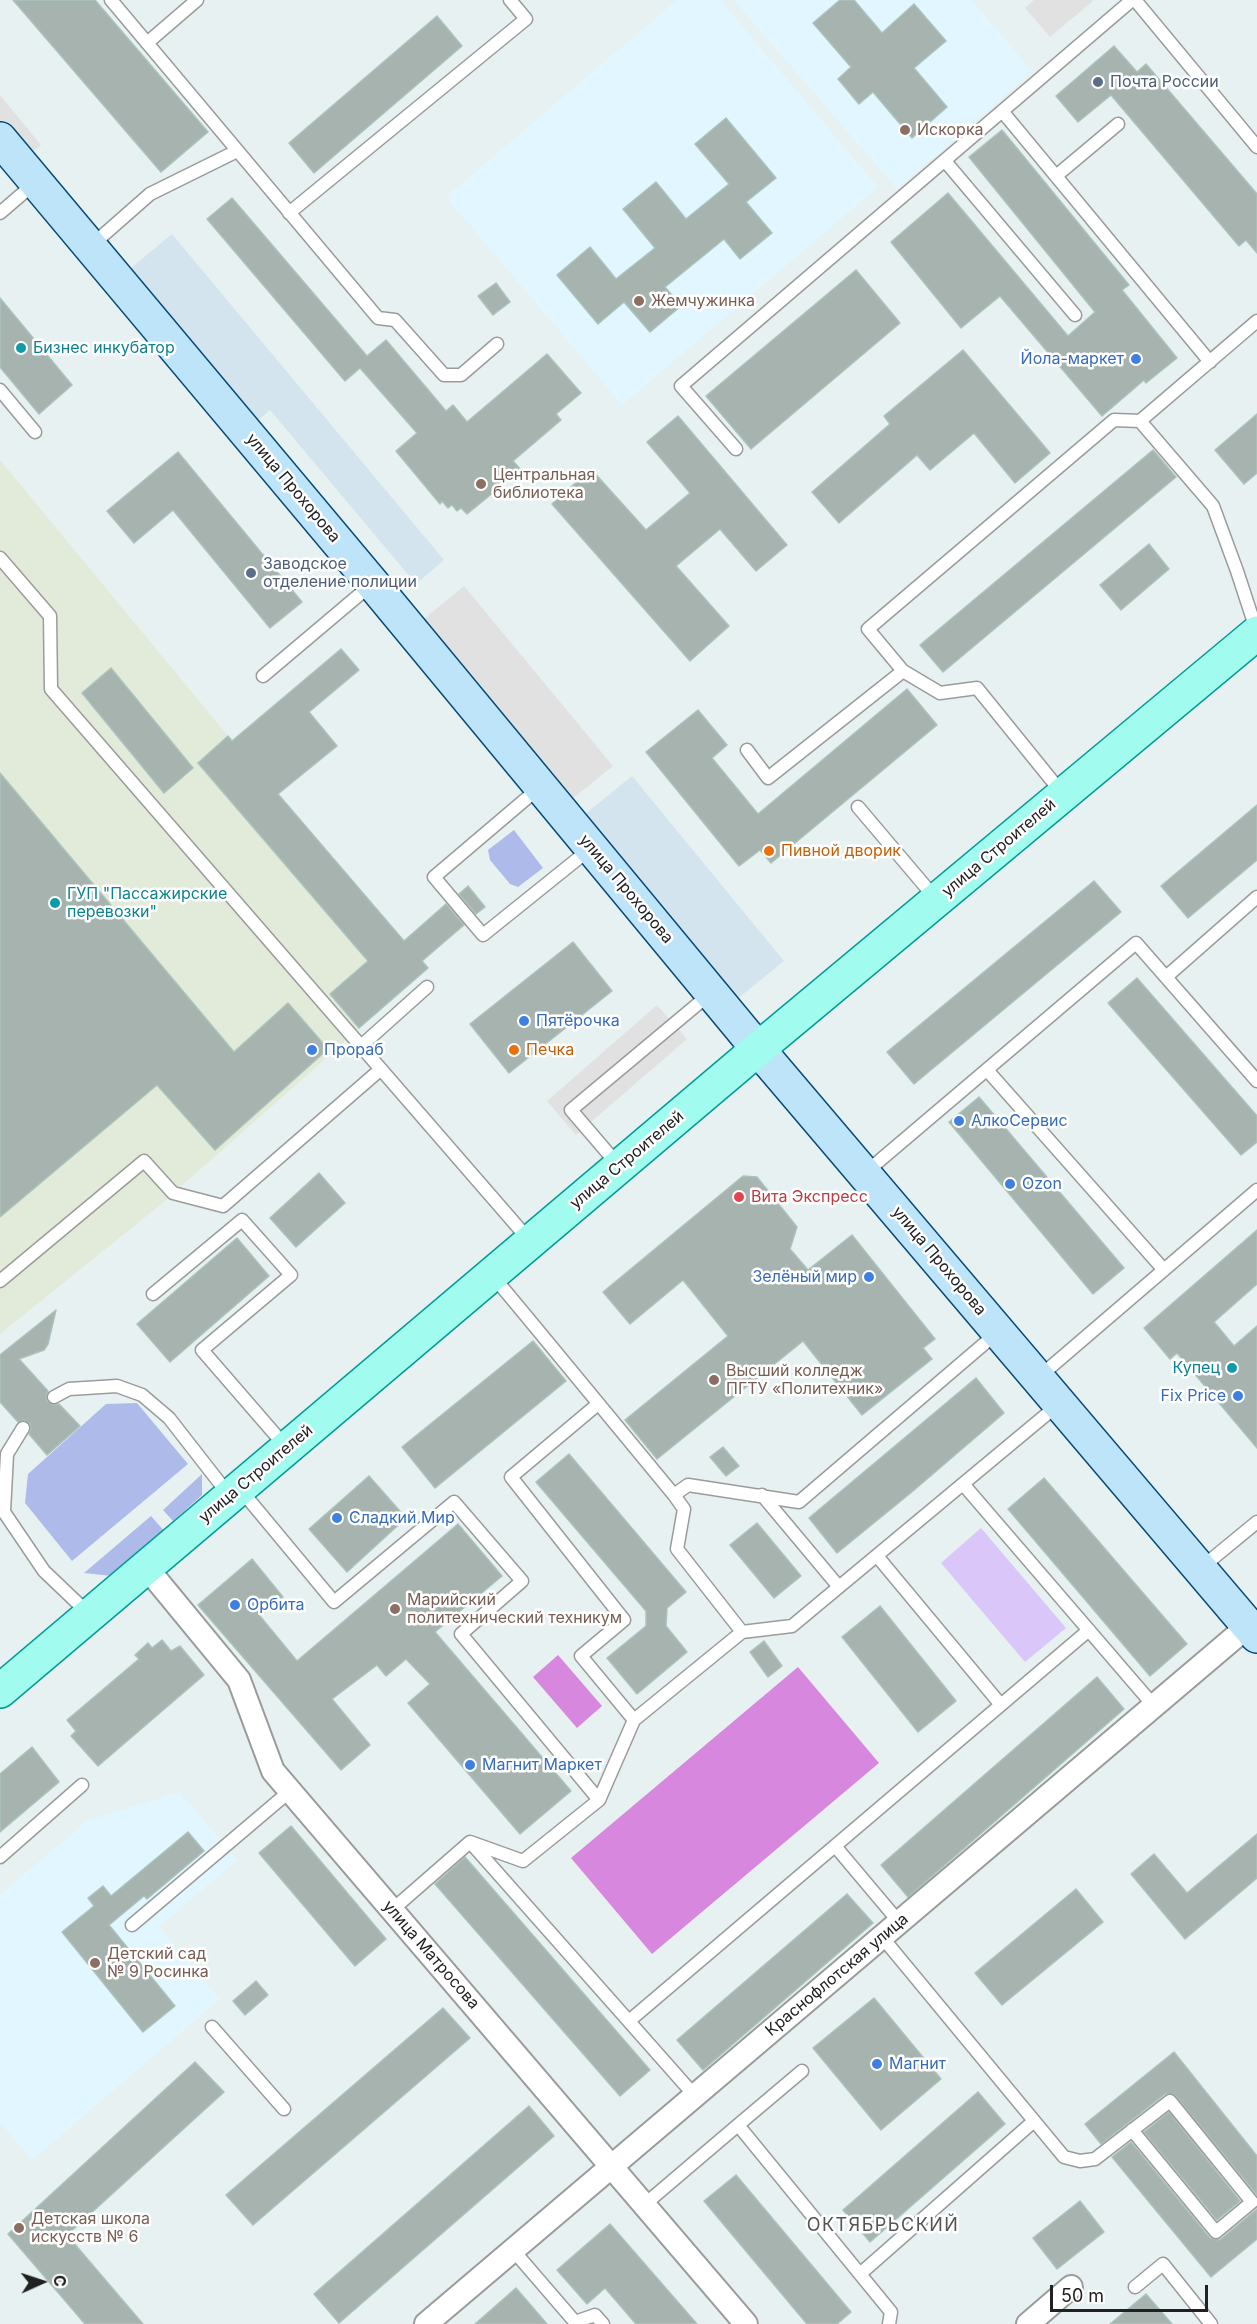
<!DOCTYPE html>
<html>
<head>
<meta charset="utf-8">
<style>
	body { margin:0 }
	#map { position:relative; width:1257px; height:2324px; overflow:hidden; background:#e7f1f1; font-family:Inter,sans-serif }
	canvas { display:block }
	.north { position:absolute; left:12px; top:2252px; width:60px; height:60px; -webkit-text-stroke:4px #fff; paint-order:stroke; rotate:87deg; font-size:16px; font-weight:700; line-height:24px; text-align:center; color:#212121 }
	.north::after { content:''; display:block; margin:auto; width:21px; height:27px; background:#212121; clip-path:polygon(50% 0,100% 100%,50% 72%,0 100%) }
	.scale { position:absolute; left:1050px; top:2285px; width:158px; height:27px; box-sizing:border-box; border:3px solid #212121; border-top:0; padding-left:8px; font-size:18px; line-height:21px; white-space:nowrap; color:#212121; -webkit-text-stroke:4px #fff; paint-order:stroke }
</style>
</head>
<body>
<div id="map">
<canvas width="1257" height="2324"></canvas>
<div class="north">С</div>
<div class="scale">50 m</div>
</div>
<script>
const c = document.querySelector('canvas').getContext('2d');
c.lineJoin = 'round';
function paint(path, color) { c.fillStyle = color; c.fill(path, 'evenodd'); }
const toPath = rows => new Path2D(rows.map(r => 'M' + r).join(''));
function strokePath(path, color, width, dash) { c.strokeStyle = color; c.lineWidth = width; c.lineCap = dash ? 'butt' : 'round'; c.setLineDash(dash || []); c.stroke(path); }
function label(font, color, halo, rows, align = 'center') {
  c.font = font + ' Inter,sans-serif'; c.lineWidth = 5; c.setLineDash([]); c.textBaseline = 'middle'; c.strokeStyle = halo; c.fillStyle = color; for (const [text, x, y, turn = 0] of rows) {
    c.save(); c.translate(x, y); c.rotate((+turn || 0) * Math.PI / 180); c.textAlign = isNaN(turn) ? turn : align; if (halo) c.strokeText(text, 0, 0); c.fillText(text, 0, 0); c.restore();
  }
}
paint(toPath([
	[0,460,228,736,428,968,160,1205,0,1334]
]), '#e2ead9');
paint(toPath([
	[677,0,720,0,878,187,622,405,446,197],
	[734,0,971,0,1032,71,897,189],
	[180,1792,237,1860,159,1927,220,1999,32,2160,0,2122,0,1895,87,1821]
]), '#e2f6ff');
paint(toPath([
	[172,234,444,560,416,584,270,410,258,420,131,268],
	[632,776,784,961,736,1000,584,815]
]), '#d3e4ef');
paint(toPath([
	[514,830,543,868,518,887,510,884,490,860,488,850],
	[137,1403,188,1464,72,1561,25,1503,28,1474,106,1404],
	[202,1474,202,1495,173,1521,163,1510],
	[151,1516,165,1532,112,1576,84,1573]
]), '#aebaea');
paint(toPath([
	[981,1528,1066,1628,1025,1662,941,1563]
]), '#dac6f9');
paint(toPath([
	[558,1655,602,1706,577,1728,533,1677],
	[798,1667,879,1763,652,1954,571,1858]
]), '#d787de');
paint(toPath([
	[1034,0,1092,0,1093,1,1050,37,1025,8],
	[0,95,41,145,26,157,0,126],
	[464,586,613,766,567,803,419,623],
	[657,1005,687,1039,576,1135,547,1101]
]), '#e1e1e1');
const building = toPath([
	[13,0,95,0,208,132,161,172,13,0],
	[840,0,854,0,882,33,914,4,946,41,914,68,947,107,912,138,873,92,859,104,838,79,851,67,813,23,840,0],
	[437,16,462,46,314,173,289,143,437,16],
	[1114,46,1137,72,1146,64,1257,194,1257,253,1246,240,1239,246,1111,95,1078,122,1056,96,1114,46],
	[726,118,776,178,746,202,772,233,740,259,724,239,665,287,681,306,650,332,624,302,598,324,557,275,590,247,616,279,655,248,623,209,656,182,686,219,729,184,695,144,726,118],
	[1002,130,1129,285,1122,290,1177,358,1146,383,1144,380,1102,416,1000,296,961,328,891,242,948,193,1068,336,1095,312,969,157,1002,130],
	[232,198,367,356,386,340,446,411,453,405,467,422,547,354,581,393,556,414,561,420,513,461,521,470,467,514,461,508,457,511,452,505,448,508,442,501,440,504,396,451,417,433,360,368,345,381,207,219,232,198],
	[856,270,900,323,751,449,706,396,856,270],
	[496,283,510,302,493,315,478,296,496,283],
	[0,298,72,385,39,414,0,367,0,298],
	[963,350,1050,453,1015,483,974,433,930,470,917,455,839,523,812,492,890,424,884,416,963,350],
	[1257,414,1257,473,1244,484,1215,450,1257,414],
	[678,416,787,545,756,571,720,529,676,566,729,626,690,661,552,504,591,469,646,530,690,493,647,442,678,416],
	[1153,450,1176,477,943,672,920,645,1153,450],
	[178,452,302,602,270,628,173,510,134,543,107,511,178,452],
	[1149,544,1169,569,1121,610,1100,585,1149,544],
	[341,649,359,670,309,712,337,746,278,794,404,941,446,904,464,925,422,961,428,968,359,1028,330,994,368,961,198,763,228,736,232,741,341,649],
	[111,668,193,768,164,793,82,693,111,668],
	[907,689,937,725,771,863,760,850,739,866,646,752,698,710,727,745,712,758,758,814,907,689],
	[0,773,234,1052,288,1003,328,1049,215,1150,157,1085,0,1217,0,773],
	[1257,805,1257,860,1188,918,1161,886,1257,805],
	[1094,881,1121,912,914,1084,887,1052,1094,881],
	[468,886,485,907,476,914,459,894,468,886],
	[573,942,612,991,509,1073,470,1024,573,942],
	[1137,978,1257,1116,1257,1142,1241,1155,1108,1003,1137,978],
	[979,1097,1124,1268,1093,1294,949,1122,979,1097],
	[319,1173,345,1203,296,1247,270,1218,319,1173],
	[743,1176,757,1177,797,1227,790,1249,808,1270,852,1235,935,1339,923,1348,932,1359,862,1415,803,1341,657,1459,625,1420,728,1336,683,1280,630,1324,603,1292,743,1176],
	[1257,1230,1257,1284,1214,1322,1234,1346,1257,1326,1257,1448,1177,1353,1170,1359,1144,1328,1257,1230],
	[237,1238,269,1276,170,1362,137,1324,237,1238],
	[56,1310,48,1344,44,1350,19,1359,48,1391,46,1396,47,1401,53,1405,59,1404,80,1426,47,1455,29,1434,31,1429,30,1424,24,1420,18,1422,0,1402,0,1355,56,1310],
	[533,1341,566,1381,435,1488,402,1447,533,1341],
	[976,1378,1004,1413,913,1491,837,1553,809,1518,976,1378],
	[723,1447,739,1466,726,1476,710,1457,723,1447],
	[569,1454,686,1592,667,1608,666,1626,687,1652,637,1694,607,1658,646,1626,646,1611,536,1482,569,1454],
	[369,1476,406,1518,347,1572,309,1529,369,1476],
	[1044,1478,1187,1644,1150,1676,1008,1509,1044,1478],
	[757,1523,801,1576,774,1598,730,1545,757,1523],
	[458,1524,502,1576,435,1632,571,1791,520,1834,408,1703,430,1684,406,1659,386,1676,377,1665,332,1699,370,1745,341,1770,198,1605,252,1559,283,1597,260,1616,297,1661,458,1524],
	[880,1606,956,1701,918,1732,842,1637,880,1606],
	[162,1640,171,1651,180,1646,204,1675,98,1766,71,1736,76,1731,67,1720,139,1659,135,1655,148,1643,152,1648,162,1640],
	[764,1641,782,1666,768,1677,750,1652,764,1641],
	[1097,1677,1124,1709,908,1897,881,1865,1097,1677],
	[32,1747,59,1782,0,1832,0,1774,32,1747],
	[291,1826,386,1939,355,1966,259,1853,291,1826],
	[188,1832,204,1851,147,1899,144,1896,109,1925,175,2006,143,2032,62,1932,94,1906,88,1898,103,1886,111,1896,188,1832],
	[1257,1834,1257,1878,1185,1939,1131,1874,1154,1854,1187,1893,1257,1834],
	[465,1857,650,2070,620,2096,435,1884,465,1857],
	[1076,1889,1103,1922,1002,2005,975,1973,1076,1889],
	[847,1894,873,1923,703,2070,677,2040,847,1894],
	[256,1981,268,1995,245,2015,233,2001,256,1981],
	[874,1998,941,2079,881,2130,813,2048,874,1998],
	[443,2008,470,2038,253,2225,226,2195,443,2008],
	[1174,2052,1257,2156,1257,2195,1174,2094,1165,2094,1101,2144,1085,2124,1174,2052],
	[195,2062,224,2092,67,2235,143,2324,85,2324,8,2234,195,2062],
	[978,2092,1005,2124,870,2242,843,2210,978,2092],
	[529,2106,554,2136,339,2323,314,2294,529,2106],
	[1169,2112,1240,2201,1217,2220,1144,2132,1169,2112],
	[1131,2142,1210,2238,1217,2240,1221,2239,1257,2209,1257,2239,1211,2277,1112,2157,1131,2142],
	[736,2175,851,2312,837,2324,807,2324,704,2201,736,2175],
	[1080,2201,1104,2232,1057,2269,1033,2238,1080,2201],
	[610,2224,697,2324,636,2324,605,2288,587,2304,557,2270,610,2224],
	[516,2288,547,2324,475,2324,516,2288],
	[1146,2294,1172,2324,1110,2324,1146,2294]
]);
paint(building, '#a7b3af');
strokePath(building, '#aac3bc', 1.5);
const lane = toPath([
	[111,0,378,318,395,320,444,375,461,375,497,344],
	[1135,0,1257,147],
	[147,43,197,0],
	[1002,111,1210,362],
	[945,161,1075,315],
	[1056,176,1118,124],
	[0,213,36,182],
	[289,213,526,19,510,0],
	[92,245,150,194,237,151],
	[0,390,35,432],
	[1140,421,1213,506,1237,571,1257,632],
	[736,449,681,386,1132,0],
	[0,558,50,616,51,689,530,1241],
	[263,676,372,584],
	[747,750,768,778,903,671],
	[540,787,434,877,483,935,590,849],
	[1062,793,977,688,940,693,903,671,868,629,1114,420,1140,421,1257,321],
	[858,807,936,899],
	[1166,977,1257,897],
	[361,1046,427,987],
	[987,1070,1164,1270],
	[619,1166,571,1110,711,993],
	[865,1173,1136,943,1257,1081],
	[492,1275,527,1317,674,1495,684,1509,677,1549,742,1632,634,1720,581,1656,624,1620,511,1477,598,1404],
	[0,1281,144,1161,173,1193,223,1206,381,1069],
	[153,1294,242,1220,291,1275,202,1350,286,1447],
	[1039,1377,1257,1190],
	[54,1397,69,1389,117,1386,142,1395,169,1418,229,1495],
	[23,1428,7,1454,4,1512,44,1571,88,1613],
	[963,1484,1154,1706],
	[240,1489,334,1602,454,1502,522,1581,461,1634,599,1800,523,1861,470,1842,392,1910],
	[674,1495,688,1485,799,1502,998,1332],
	[762,1495,839,1587],
	[877,1556,1001,1705],
	[1201,1568,1257,1522],
	[742,1632,792,1626,1059,1404],
	[599,1800,634,1720],
	[471,1843,695,2096],
	[835,1846,899,1922],
	[0,1857,82,1785],
	[132,1925,290,1791],
	[882,1937,1064,2157,1080,2161,1095,2159,1170,2101,1252,2202,1216,2232,1132,2130],
	[629,2021,1089,1630],
	[212,2027,284,2109],
	[738,2125,802,2071],
	[644,2205,738,2125,891,2312,889,2324],
	[513,2250,575,2322,595,2315,603,2324],
	[860,2274,1034,2121],
	[1135,2287,1163,2264,1211,2324]
]);
const street = toPath([
	[146,1567,239,1680,273,1771,746,2324],
	[426,2324,1248,1626],
	[1028,2324,1071,2287]
]);
const secondary = toPath([
	[0,139,373,584,758,1049,1257,1636]
]);
const primary = toPath([
	[0,1691,758,1049,1257,633]
]);
strokePath(lane, '#9b9b9b', 15);
strokePath(street, '#9b9b9b', 26);
strokePath(secondary, '#064a79', 36);
strokePath(primary, '#029b97', 36);
strokePath(lane, '#fff', 12);
strokePath(street, '#fff', 22);
strokePath(secondary, '#bde4f9', 33);
strokePath(primary, '#a2fbef', 33);
for (const [x, y, r, color] of [
	[1098,82,6,"#5c6f8a"],
	[905,130,6,"#8d6e63"],
	[639,301,6,"#8d6e63"],
	[21,348,6,"#0f9aa8"],
	[1136,359,6,"#3f7fe0"],
	[481,484,6,"#8d6e63"],
	[251,573,6,"#5c6f8a"],
	[769,851,6,"#e8710a"],
	[55,903,6,"#0f9aa8"],
	[524,1021,6,"#3f7fe0"],
	[312,1050,6,"#3f7fe0"],
	[514,1050,6,"#e8710a"],
	[959,1121,6,"#3f7fe0"],
	[1010,1184,6,"#3f7fe0"],
	[739,1197,6,"#e0444e"],
	[869,1277,6,"#3f7fe0"],
	[1232,1368,6,"#0f9aa8"],
	[714,1380,6,"#8d6e63"],
	[1238,1396,6,"#3f7fe0"],
	[337,1518,6,"#3f7fe0"],
	[235,1605,6,"#3f7fe0"],
	[395,1609,6,"#8d6e63"],
	[470,1765,6,"#3f7fe0"],
	[95,1963,6,"#8d6e63"],
	[877,2064,6,"#3f7fe0"],
	[19,2228,6,"#8d6e63"]
]) { const dot = new Path2D(); dot.arc(x, y, r, 0, 2 * Math.PI); c.fillStyle = color; c.fill(dot); strokePath(dot, '#fff', 2); }
label('16px', '#4e5e75', '#fff', [
	["Почта России",1110,82],
	["Заводское",263,564],
	["отделение полиции",263,582]
], 'left');
label('16px', '#785e54', '#fff', [
	["Искорка",917,130],
	["Жемчужинка",651,301],
	["Центральная",493,475],
	["библиотека",493,493],
	["Высший колледж",726,1371],
	["ПГТУ «Политехник»",726,1389],
	["Марийский",407,1600],
	["политехнический техникум",407,1618],
	["Детский сад",107,1954],
	["№ 9 Росинка",107,1972],
	["Детская школа",31,2219],
	["искусств № 6",31,2237]
], 'left');
label('16px', '#0d838f', '#fff', [
	["Бизнес инкубатор",33,348],
	["ГУП \"Пассажирские",67,894],
	["перевозки\"",67,912],
	["Купец",1220,1368,"right"]
], 'left');
label('16px', '#366cbe', '#fff', [
	["Йола-маркет",1124,359,"right"],
	["Пятёрочка",536,1021],
	["Прораб",324,1050],
	["АлкоСервис",971,1121],
	["Ozon",1022,1184],
	["Зелёный мир",857,1277,"right"],
	["Fix Price",1226,1396,"right"],
	["Сладкий Мир",349,1518],
	["Орбита",247,1605],
	["Магнит Маркет",482,1765],
	["Магнит",889,2064]
], 'left');
label('16px', '#212121', '#fff', [
	["улица Прохорова",293,488,50],
	["улица Строителей",999,848,-40],
	["улица Прохорова",626,889,50],
	["улица Строителей",627,1160,-40],
	["улица Прохорова",939,1261,50],
	["улица Строителей",256,1474,-40],
	["улица Матросова",431,1955,49],
	["Краснофлотская улица",837,1975,-40]
]);
label('16px', '#c56008', '#fff', [
	["Пивной дворик",781,851],
	["Печка",526,1050]
], 'left');
label('16px', '#be3a42', '#fff', [
	["Вита Экспресс",751,1197]
], 'left');
c.letterSpacing = '1.5px';
label('18px', '#545454', '#fff', [
	["ОКТЯБРЬСКИЙ",883,2226]
]);
c.letterSpacing = '0px';
</script>
</body>
</html>
